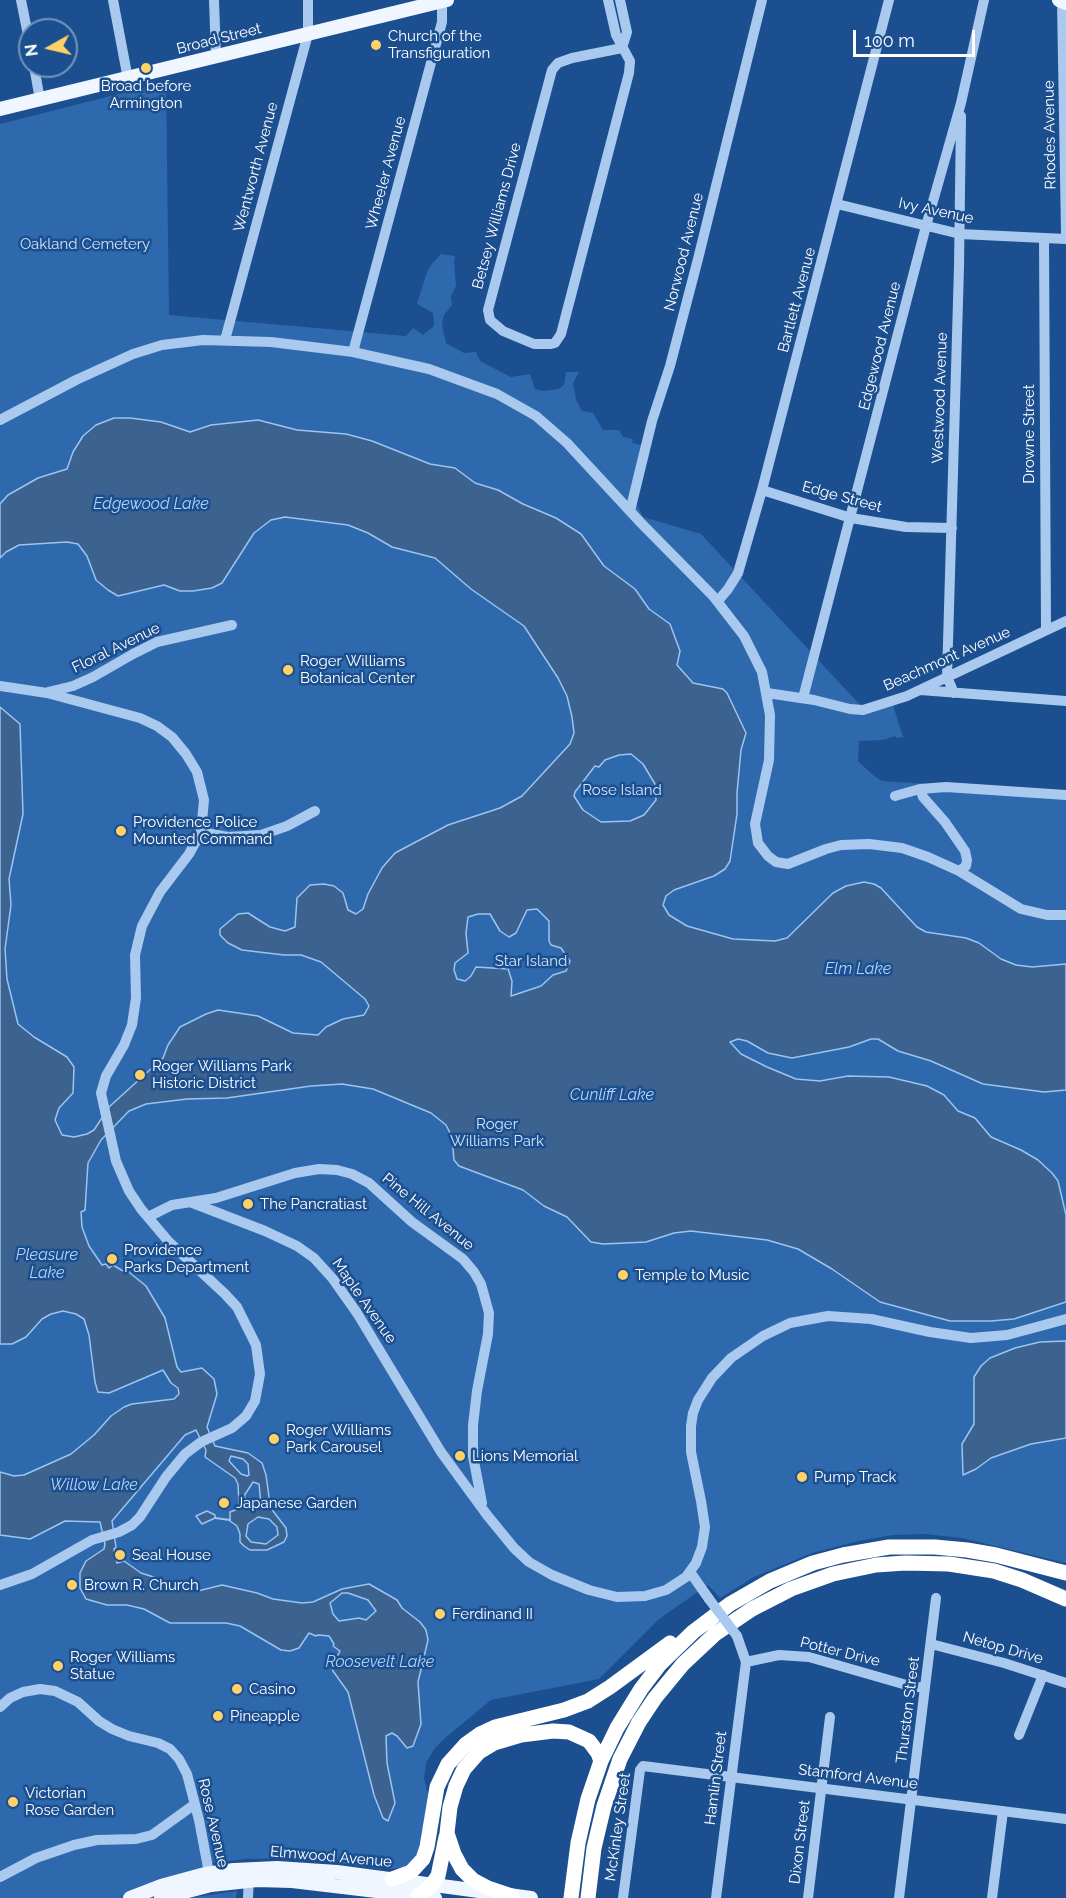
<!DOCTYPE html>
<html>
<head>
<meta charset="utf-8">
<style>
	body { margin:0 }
	#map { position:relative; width:1066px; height:1898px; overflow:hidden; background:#1b4f8f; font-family:Raleway,sans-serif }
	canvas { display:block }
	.north { position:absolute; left:18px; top:18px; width:60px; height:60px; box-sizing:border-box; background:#1b4f8f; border:2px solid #7695bc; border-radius:50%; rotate:262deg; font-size:16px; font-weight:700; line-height:24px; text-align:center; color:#fff }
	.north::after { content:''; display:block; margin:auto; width:21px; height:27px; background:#ffd166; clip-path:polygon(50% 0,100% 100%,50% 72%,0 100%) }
	.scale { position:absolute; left:853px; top:30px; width:122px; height:27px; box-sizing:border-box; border:3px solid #fff; border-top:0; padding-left:8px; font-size:18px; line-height:21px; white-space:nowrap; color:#fff; -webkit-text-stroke:4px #1b4f8f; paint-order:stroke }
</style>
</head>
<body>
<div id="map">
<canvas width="1066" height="1898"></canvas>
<div class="north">N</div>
<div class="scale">100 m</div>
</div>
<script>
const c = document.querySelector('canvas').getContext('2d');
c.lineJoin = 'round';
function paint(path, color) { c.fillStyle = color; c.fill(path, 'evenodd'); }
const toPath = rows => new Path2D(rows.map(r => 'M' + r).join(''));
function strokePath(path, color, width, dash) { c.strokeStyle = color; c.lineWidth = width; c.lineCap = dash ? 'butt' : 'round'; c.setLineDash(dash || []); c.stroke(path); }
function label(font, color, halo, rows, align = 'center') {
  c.font = font + ' Raleway,sans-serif'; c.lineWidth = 5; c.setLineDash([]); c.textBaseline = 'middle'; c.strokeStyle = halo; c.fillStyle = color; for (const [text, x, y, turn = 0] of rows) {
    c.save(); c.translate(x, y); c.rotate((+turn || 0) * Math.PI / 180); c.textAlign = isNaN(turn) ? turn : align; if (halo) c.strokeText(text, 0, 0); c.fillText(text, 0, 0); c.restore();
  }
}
paint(toPath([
	[166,82,169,315,406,336,413,328,423,335,434,326,433,313,417,304,427,272,431,265,441,254,455,256,454,261,456,286,451,296,452,305,444,315,442,325,446,343,464,353,476,352,480,361,511,377,530,374,535,389,543,391,559,389,564,385,566,372,579,372,573,383,576,400,582,411,593,413,603,430,619,430,623,437,633,439,632,443,647,446,633,496,643,517,701,534,862,707,892,702,903,737,896,738,895,736,883,740,859,741,858,761,873,775,882,781,1066,793,1066,1563,962,1538,924,1534,893,1535,859,1541,812,1553,754,1577,720,1598,708,1585,659,1619,599,1679,491,1700,445,1738,434,1749,426,1763,424,1778,429,1799,421,1850,410,1864,401,1868,391,1869,383,1867,382,1869,297,1858,246,1859,211,1863,158,1898,0,1898,0,124],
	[237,1891,236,1898,188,1898]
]), '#2e69ad');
const water = toPath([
	[114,418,130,418,161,422,190,432,211,425,258,420,297,430,346,434,372,441,430,464,455,468,475,483,498,490,523,504,556,518,581,534,604,566,635,589,649,609,670,624,680,651,677,665,693,683,723,689,727,693,746,733,741,750,737,793,737,814,730,861,725,869,714,876,674,890,666,896,663,905,669,915,687,926,733,939,775,941,787,938,833,893,846,886,864,882,874,884,881,888,917,927,926,932,966,938,979,943,1001,959,1016,965,1032,967,1066,964,1066,1090,1044,1092,983,1084,931,1061,898,1051,878,1039,871,1039,849,1047,792,1058,768,1053,747,1041,738,1039,730,1042,741,1054,767,1067,796,1079,820,1081,848,1076,889,1077,927,1086,944,1095,958,1111,975,1118,991,1137,1021,1150,1038,1160,1052,1173,1058,1181,1066,1215,1066,1302,1014,1319,991,1321,950,1321,880,1302,832,1269,798,1249,767,1240,691,1231,674,1233,646,1242,603,1244,591,1242,567,1217,544,1206,523,1190,459,1166,454,1160,452,1137,446,1125,431,1113,373,1089,342,1084,311,1086,227,1098,187,1099,146,1104,129,1111,101,1140,88,1163,85,1210,81,1212,82,1227,89,1246,102,1265,106,1264,109,1268,113,1265,123,1271,125,1269,146,1286,165,1318,177,1367,181,1372,202,1368,214,1379,217,1394,207,1427,215,1446,248,1453,262,1463,266,1475,270,1504,273,1511,286,1528,287,1536,284,1542,267,1550,250,1550,244,1546,240,1542,240,1534,237,1526,230,1521,230,1512,238,1509,239,1505,238,1484,235,1478,205,1457,206,1450,196,1430,185,1435,112,1521,116,1547,114,1549,117,1563,124,1561,141,1573,198,1591,222,1585,257,1593,273,1599,302,1603,313,1602,342,1589,369,1584,397,1600,402,1608,420,1622,426,1630,428,1640,418,1682,421,1724,413,1746,407,1748,397,1736,392,1733,386,1736,387,1763,395,1803,388,1821,383,1818,374,1795,348,1692,333,1671,332,1666,340,1651,333,1646,334,1644,329,1636,318,1635,316,1636,309,1633,299,1648,290,1651,281,1650,240,1626,226,1623,170,1623,144,1609,127,1605,107,1605,86,1599,80,1588,80,1573,86,1561,104,1549,105,1544,100,1522,65,1521,30,1539,0,1535,0,1472,14,1476,24,1475,71,1454,94,1435,111,1416,124,1407,132,1404,174,1399,179,1394,178,1388,171,1383,163,1370,109,1393,98,1392,95,1382,89,1335,84,1319,76,1314,63,1311,51,1314,42,1319,26,1337,12,1344,0,1344,0,707,20,724,23,814,9,879,11,905,5,949,7,979,18,1024,34,1037,67,1057,74,1067,73,1093,59,1108,55,1120,62,1135,74,1137,87,1134,94,1130,109,1107,163,1058,168,1045,180,1027,206,1014,218,1010,258,1016,293,1033,318,1035,326,1027,343,1019,364,1015,369,1006,365,999,321,962,301,955,284,955,242,950,228,943,220,935,220,929,238,914,248,913,270,927,285,931,295,927,297,898,310,885,324,884,334,886,343,893,348,910,356,914,363,909,368,894,382,868,395,853,448,825,500,808,522,796,570,744,574,733,572,717,567,696,558,678,524,626,471,589,435,558,392,547,368,533,348,525,285,517,271,520,254,533,222,583,212,588,193,591,180,591,164,585,118,596,108,590,96,580,87,556,78,544,67,542,19,545,6,552,0,558,0,504,8,495,38,478,67,469,73,452,83,436,96,425,114,418],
	[631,754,643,764,655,784,656,800,644,815,630,821,601,822,583,810,574,796,575,792,595,766,599,767,605,760,619,755,631,754],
	[537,909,549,921,549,941,551,945,561,948,570,961,566,971,553,975,541,986,511,996,512,981,508,969,476,967,471,976,465,981,457,979,454,970,455,963,468,953,466,933,468,917,478,914,490,914,500,931,509,937,516,933,527,910,537,909],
	[231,1456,243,1459,248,1464,249,1475,247,1476,241,1474,229,1461,231,1456],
	[253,1482,259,1484,261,1504,256,1510,252,1509,244,1496,253,1482],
	[258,1517,269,1519,277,1527,278,1535,266,1544,251,1542,246,1536,248,1524,258,1517],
	[342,1593,348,1593,368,1600,376,1611,366,1620,359,1618,339,1621,333,1614,330,1603,342,1593],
	[1066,1341,1066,1438,1031,1444,991,1458,976,1469,963,1475,962,1444,974,1424,974,1377,981,1366,990,1358,1015,1348,1040,1342,1066,1341],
	[207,1511,215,1515,215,1518,202,1524,196,1516,207,1511]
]);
paint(water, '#3c6290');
strokePath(water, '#9cc4f0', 1.5);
strokePath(toPath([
	[215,1518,230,1520]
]), '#9cc4f0', 2);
strokePath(toPath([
	[21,0,30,45],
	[113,0,128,79],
	[214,0,216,56],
	[608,0,616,35,630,61,629,73,561,334,555,343,551,344,534,344,503,331,490,320,488,310,552,70,558,63,572,58,622,48],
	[620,0,627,32,622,48],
	[1062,2,1066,233],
	[34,66,40,100],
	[837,204,960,234,1066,239],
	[1044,238,1046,630],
	[225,340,308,34,308,0],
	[353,352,442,22,442,0],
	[0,420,76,380,133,354,162,345,203,340,271,342,353,352,429,369,497,394,536,416,567,443,641,523,713,596,744,636,762,672,770,715,769,760,755,824,758,843,768,856,776,862,788,864,826,849,841,845,869,844,902,848,928,857,959,871,1021,909,1047,915,1066,915],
	[762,490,851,518,906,527,952,528],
	[630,511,652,421,670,366,698,259,762,0],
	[718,601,728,589,738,573,762,490,889,0],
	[0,686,47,693,140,718,157,726,172,737,186,754,197,772,204,800,201,832,189,854,160,892,142,926,135,955,136,998,132,1025,124,1045,106,1076,101,1093,116,1161,129,1191,141,1209,169,1242,225,1294,237,1307,256,1345,260,1374,255,1401,246,1416,232,1428,201,1442,185,1454,166,1477,140,1517,132,1525,119,1532,92,1540,32,1574,0,1585],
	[920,690,1066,701],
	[48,692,73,686,93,677,133,654,157,642,232,625],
	[767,693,814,700,850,709,863,710,907,696,1066,621],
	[954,693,947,677,959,267,961,116],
	[803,698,926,226,961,103,984,0],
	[920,789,923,797,945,822,965,851,967,860,966,866,959,871],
	[895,796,920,789,946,787,1066,795],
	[201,832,228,837,261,835,287,826,315,811],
	[190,1202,265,1231,297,1246,314,1258,333,1279,357,1313,441,1452,487,1515,514,1548,529,1562,552,1575,589,1590,617,1597,645,1596,666,1590,686,1577,696,1563,702,1547,705,1527,701,1501,691,1452,691,1426,693,1413,698,1400,712,1378,731,1358,763,1336,790,1323,828,1316,871,1319,930,1332,971,1338,1007,1335,1066,1319],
	[148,1217,172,1205,216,1198,295,1173,319,1169,337,1170,352,1174,369,1183,412,1222,463,1259,474,1272,481,1284,489,1313,488,1334,477,1391,473,1425,473,1456,482,1503],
	[690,1572,709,1599],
	[931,1644,1004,1663,1066,1683],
	[746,1662,779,1655,809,1657,910,1686,925,1688],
	[0,1707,10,1698,23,1692,40,1689,55,1691,78,1702,99,1721,112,1729,129,1736,158,1743,170,1749,179,1759,187,1774,199,1820,210,1878],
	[1019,1735,1043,1675],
	[0,1877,36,1858,74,1845,97,1840,136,1839,152,1835,195,1804],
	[248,1898,249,1875],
	[623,1898,640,1770,643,1766,1066,1819],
	[716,1898,746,1662,737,1636],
	[808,1898,830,1717],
	[899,1898,936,1598],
	[992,1898,1003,1811]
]), '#a9c9ee', 10);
strokePath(toPath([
	[1059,0,1066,3],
	[0,109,447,0],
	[130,1898,161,1886,205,1874,234,1870,277,1868,337,1872,531,1898],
	[161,1898,211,1885,257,1880,292,1881,435,1898]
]), '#f0f6ff', 14);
strokePath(toPath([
	[392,1879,411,1872,423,1859,427,1847,437,1787,448,1764,466,1744,480,1734,495,1727,564,1710,588,1701,610,1687,670,1643],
	[418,1896,430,1887,438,1876,446,1837],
	[512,1896,488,1888,473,1880,462,1869,454,1854,447,1833,450,1807,456,1786,464,1769,479,1752,494,1743,521,1735,553,1731,569,1732,589,1741,598,1753,601,1761],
	[571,1898,578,1843,588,1799,601,1761,617,1728,641,1689,660,1664,693,1632,730,1604,770,1581,813,1563,843,1555,889,1547,935,1547,967,1550,996,1555,1066,1573],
	[588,1898,594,1848,604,1806,620,1759,639,1722,655,1698,683,1664,715,1634,752,1609,791,1589,833,1574,876,1565,905,1563,949,1564,994,1571,1022,1580,1066,1599]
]), '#fff', 15);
strokePath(toPath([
	[709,1599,737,1636]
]), '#a9c9ee', 10);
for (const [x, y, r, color] of [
	[376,45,6,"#ffd166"],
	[146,68,6,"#ffd166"],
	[288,670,6,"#ffd166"],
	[121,831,6,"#ffd166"],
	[140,1075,6,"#ffd166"],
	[248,1204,6,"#ffd166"],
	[112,1259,6,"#ffd166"],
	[623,1275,6,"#ffd166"],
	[274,1439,6,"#ffd166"],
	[460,1456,6,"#ffd166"],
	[802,1477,6,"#ffd166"],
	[224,1503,6,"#ffd166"],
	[120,1555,6,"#ffd166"],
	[72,1585,6,"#ffd166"],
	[440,1614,6,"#ffd166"],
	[58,1666,6,"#ffd166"],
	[237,1689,6,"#ffd166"],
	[218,1716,6,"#ffd166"],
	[13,1802,6,"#ffd166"]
]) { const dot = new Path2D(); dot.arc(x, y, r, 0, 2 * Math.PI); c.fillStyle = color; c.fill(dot); strokePath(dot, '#1b4f8f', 2); }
label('15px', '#fff', '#1b4f8f', [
	["Church of the",388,36],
	["Transfiguration",388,53],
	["Broad before",146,86,"center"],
	["Armington",146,103,"center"],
	["Roger Williams",300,661],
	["Botanical Center",300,678],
	["Providence Police",133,822],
	["Mounted Command",133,839],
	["Roger Williams Park",152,1066],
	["Historic District",152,1083],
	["The Pancratiast",260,1204],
	["Providence",124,1250],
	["Parks Department",124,1267],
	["Temple to Music",635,1275],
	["Roger Williams",286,1430],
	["Park Carousel",286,1447],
	["Lions Memorial",472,1456],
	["Pump Track",814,1477],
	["Japanese Garden",236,1503],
	["Seal House",132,1555],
	["Brown R. Church",84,1585],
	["Ferdinand II",452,1614],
	["Roger Williams",70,1657],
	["Statue",70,1674],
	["Casino",249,1689],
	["Pineapple",230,1716],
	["Victorian",25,1793],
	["Rose Garden",25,1810]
], 'left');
label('15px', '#fff', '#1b4f8f', [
	["Broad Street",219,39,-14],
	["Rhodes Avenue",1050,135,-91],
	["Wentworth Avenue",256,167,-75],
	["Wheeler Avenue",386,173,-75],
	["Ivy Avenue",936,211,12],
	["Betsey Williams Drive",497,216,-75],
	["Norwood Avenue",684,252,-76],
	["Bartlett Avenue",797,300,-75],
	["Edgewood Avenue",880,346,-76],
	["Westwood Avenue",940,398,-88],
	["Drowne Street",1029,434,-90],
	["Edge Street",842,497,15],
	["Floral Avenue",116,648,-26],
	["Beachmont Avenue",947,659,-24],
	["Pine Hill Avenue",428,1212,39],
	["Maple Avenue",364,1301,55],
	["Netop Drive",1003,1648,16],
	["Potter Drive",840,1652,14],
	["Thurston Street",908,1710,-83],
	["Stamford Avenue",858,1777,7],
	["Hamlin Street",716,1778,-83],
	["Rose Avenue",213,1823,77],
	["McKinley Street",618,1827,-82],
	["Dixon Street",800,1842,-83],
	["Elmwood Avenue",331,1857,5]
]);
label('15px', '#cfe3fa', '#1b4f8f', [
	["Oakland Cemetery",85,244],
	["Rose Island",622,790],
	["Star Island",531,961],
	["Roger",497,1124],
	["Williams Park",497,1141]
]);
label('italic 16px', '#b5d3f5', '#1b4f8f', [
	["Edgewood Lake",151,504],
	["Elm Lake",858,969],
	["Cunliff Lake",612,1095],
	["Pleasure",47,1255],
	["Lake",47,1273],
	["Willow Lake",94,1485],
	["Roosevelt Lake",380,1662]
]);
</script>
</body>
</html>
